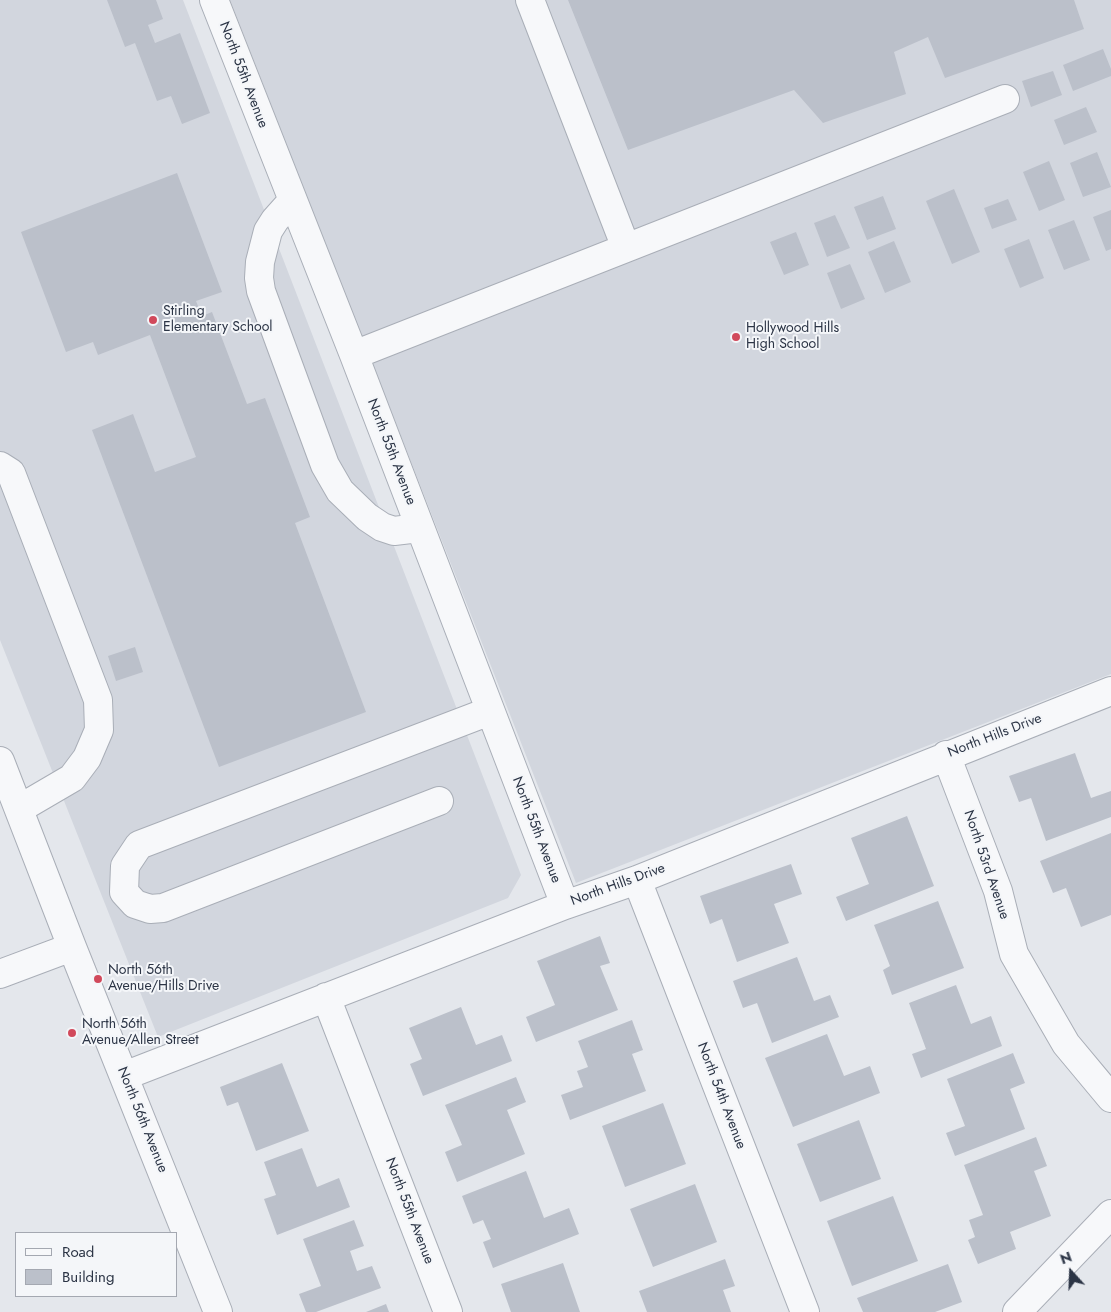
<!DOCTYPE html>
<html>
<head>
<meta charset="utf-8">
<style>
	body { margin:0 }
	#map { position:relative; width:1111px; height:1312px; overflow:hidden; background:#e4e7ec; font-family:Jost,sans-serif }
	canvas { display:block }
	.legend { position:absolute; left:15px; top:1232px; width:162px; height:65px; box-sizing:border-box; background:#f4f6f9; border:1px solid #a4a8b1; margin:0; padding:6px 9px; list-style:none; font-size:15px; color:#2b3445 }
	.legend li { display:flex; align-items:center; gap:10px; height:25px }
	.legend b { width:25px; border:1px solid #a4a8b1 }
	.north { position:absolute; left:1046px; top:1247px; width:50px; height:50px; -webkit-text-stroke:4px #f4f6f9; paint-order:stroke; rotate:340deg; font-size:14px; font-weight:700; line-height:20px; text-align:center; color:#2b3445 }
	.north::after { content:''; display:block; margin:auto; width:18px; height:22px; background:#2b3445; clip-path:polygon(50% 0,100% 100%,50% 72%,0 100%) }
</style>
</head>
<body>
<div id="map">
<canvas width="1111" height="1312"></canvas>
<ul class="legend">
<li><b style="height:6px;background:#f7f8fa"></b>Road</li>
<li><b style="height:14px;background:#bbc0ca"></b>Building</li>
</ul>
<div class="north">N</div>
</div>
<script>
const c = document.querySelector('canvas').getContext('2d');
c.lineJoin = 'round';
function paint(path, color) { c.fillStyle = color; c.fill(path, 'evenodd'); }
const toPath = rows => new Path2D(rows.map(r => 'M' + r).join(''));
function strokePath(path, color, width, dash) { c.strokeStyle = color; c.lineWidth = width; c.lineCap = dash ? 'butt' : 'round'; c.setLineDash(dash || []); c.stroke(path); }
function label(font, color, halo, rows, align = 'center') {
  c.font = font + ' Jost,sans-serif'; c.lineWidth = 4; c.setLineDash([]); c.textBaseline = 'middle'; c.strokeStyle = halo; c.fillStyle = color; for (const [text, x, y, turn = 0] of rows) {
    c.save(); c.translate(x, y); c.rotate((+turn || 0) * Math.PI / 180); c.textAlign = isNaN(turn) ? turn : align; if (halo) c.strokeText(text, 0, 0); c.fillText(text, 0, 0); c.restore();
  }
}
paint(toPath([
	[0,0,183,0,521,875,508,898,158,1037,0,640],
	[230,0,1111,0,1111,674,576,883]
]), '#d2d6de');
paint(toPath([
	[107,0,156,0,163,19,148,25,155,43,180,33,210,113,182,124,171,96,157,101,135,43,125,47],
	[568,0,1074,0,1084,29,945,78,928,37,894,52,906,94,823,123,794,90,628,150],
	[1103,49,1111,69,1111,76,1073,91,1063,65],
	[1053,71,1062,95,1031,107,1022,81],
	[1086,107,1097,132,1064,145,1054,120],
	[1097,152,1111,187,1083,197,1070,163],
	[1049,161,1065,200,1039,211,1023,172],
	[177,173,222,292,196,301,202,316,212,312,247,404,265,398,310,517,295,523,366,712,219,767,92,430,133,414,155,472,196,457,150,335,98,355,93,342,66,352,21,232],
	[954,189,980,252,952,264,926,201],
	[883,196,896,229,867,240,854,207],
	[1008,199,1017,220,992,229,984,208],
	[1111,210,1111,249,1106,251,1093,217],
	[835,215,850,248,827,257,814,223],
	[1074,220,1090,260,1064,270,1048,230],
	[796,232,809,265,784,275,770,242],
	[1029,239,1044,278,1020,288,1004,249],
	[894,241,911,282,885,293,868,252],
	[850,264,865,299,841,309,827,273],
	[135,647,143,672,116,681,108,656],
	[1075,753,1091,798,1111,791,1111,817,1046,841,1031,798,1019,802,1009,776],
	[907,816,934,886,846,921,836,897,869,884,851,838],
	[1111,833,1111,915,1081,927,1066,888,1053,893,1040,861],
	[791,864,802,894,774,904,789,943,737,962,722,919,710,924,700,896],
	[938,901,964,968,892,995,883,970,890,966,874,925],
	[600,936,610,963,600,966,618,1010,536,1042,526,1017,555,1005,537,961],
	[797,957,814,1001,830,995,839,1017,772,1043,757,1003,743,1008,733,981],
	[956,985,971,1024,991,1016,1002,1046,921,1078,912,1054,926,1049,909,1003],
	[461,1007,476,1045,502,1035,512,1061,423,1096,410,1064,422,1059,409,1028],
	[632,1020,643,1050,632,1054,646,1091,570,1120,561,1095,583,1087,577,1071,588,1067,578,1041],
	[827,1034,844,1076,870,1066,880,1093,793,1127,765,1058],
	[1013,1053,1025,1083,1010,1089,1025,1129,955,1156,946,1133,965,1126,947,1079],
	[282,1063,309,1131,256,1151,238,1102,227,1106,220,1087],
	[516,1077,526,1102,507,1110,525,1154,457,1182,445,1152,462,1145,445,1105],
	[663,1103,686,1164,625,1187,602,1126],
	[859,1120,881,1179,820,1202,797,1144],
	[1036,1137,1047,1166,1034,1171,1051,1216,1010,1232,1016,1249,978,1264,968,1240,975,1237,969,1220,983,1215,964,1165],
	[302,1148,317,1187,339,1178,350,1207,277,1235,264,1199,276,1195,264,1162],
	[526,1171,544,1218,569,1208,579,1234,493,1268,483,1242,491,1239,483,1220,473,1224,462,1196],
	[695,1184,717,1242,653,1267,630,1209],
	[893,1196,918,1261,852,1286,827,1221],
	[354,1220,364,1246,350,1251,357,1271,372,1266,381,1288,316,1312,306,1312,299,1294,321,1286,303,1239],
	[725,1259,735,1286,723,1290,731,1312,647,1312,639,1291],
	[563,1263,580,1312,511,1312,501,1284],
	[948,1264,962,1302,935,1312,863,1312,857,1298],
	[386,1304,389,1312,366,1312]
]), '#bbc0ca');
const minor = toPath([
	[214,0,354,355,565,905],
	[530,0,626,248],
	[292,201,275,220,268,231,260,262,259,278,261,291,325,465,340,491,367,517,382,527,394,531,419,528],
	[354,355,1005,99],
	[0,466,11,473,98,700,99,730,87,758,72,778,19,809],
	[946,755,998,891,1014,954,1066,1044,1111,1098],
	[0,761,72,947,218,1312],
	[439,801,163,908,150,909,135,904,124,892,125,866,139,845,490,711],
	[637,880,805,1312],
	[0,974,72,947],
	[326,997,448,1312],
	[124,1076,565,905,637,880,1111,691],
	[1017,1312,1111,1214]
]);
strokePath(minor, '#a9aeb7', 30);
strokePath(minor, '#f7f8fa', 28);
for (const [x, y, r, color] of [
	[153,320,5,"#d1495b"],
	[736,337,5,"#d1495b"],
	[98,979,5,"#d1495b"],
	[72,1033,5,"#d1495b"]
]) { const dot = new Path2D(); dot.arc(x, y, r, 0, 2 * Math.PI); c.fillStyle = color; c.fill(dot); strokePath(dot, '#f4f6f9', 2); }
label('14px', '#2b3445', '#f4f6f9', [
	["North 55th Avenue",243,75,69],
	["North 55th Avenue",391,452,69],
	["North Hills Drive",995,736,-21],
	["North 55th Avenue",536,830,69],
	["North 53rd Avenue",986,865,71],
	["North Hills Drive",618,885,-20],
	["North 54th Avenue",721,1096,69],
	["North 56th Avenue",142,1120,68],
	["North 55th Avenue",409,1211,69]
]);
label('14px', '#2b3445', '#f4f6f9', [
	["Stirling",163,312],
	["Elementary School",163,328],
	["Hollywood Hills",746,329],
	["High School",746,345],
	["North 56th",108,971],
	["Avenue/Hills Drive",108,987],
	["North 56th",82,1025],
	["Avenue/Allen Street",82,1041]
], 'left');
</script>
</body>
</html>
